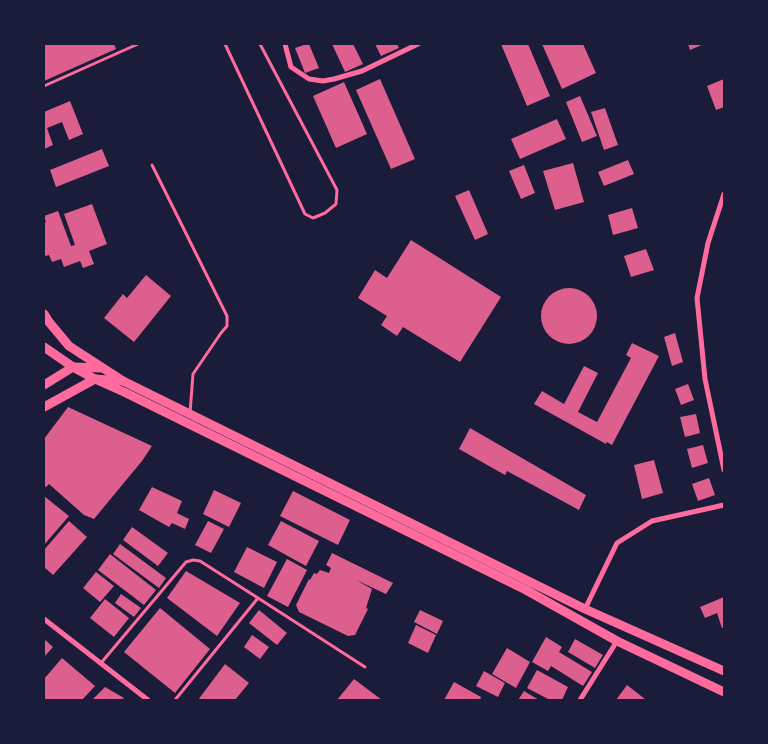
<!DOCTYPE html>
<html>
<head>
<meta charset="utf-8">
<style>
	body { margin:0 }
	#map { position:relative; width:768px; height:744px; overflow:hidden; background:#1b1b3a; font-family:Overpass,sans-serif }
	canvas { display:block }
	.frame { position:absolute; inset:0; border:45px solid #1b1b3a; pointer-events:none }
</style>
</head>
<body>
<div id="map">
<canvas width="768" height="744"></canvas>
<div class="frame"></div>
</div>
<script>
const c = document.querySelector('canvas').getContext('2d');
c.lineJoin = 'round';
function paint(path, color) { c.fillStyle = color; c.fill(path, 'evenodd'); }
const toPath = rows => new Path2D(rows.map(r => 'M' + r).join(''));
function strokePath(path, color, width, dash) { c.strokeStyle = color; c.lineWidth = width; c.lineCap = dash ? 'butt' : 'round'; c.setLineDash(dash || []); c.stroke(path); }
paint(toPath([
	[44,44,114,44,116,49,44,81],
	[307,44,309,44,319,68,305,73,295,48],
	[332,44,353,44,363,64,345,72],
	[375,44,397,44,399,48,381,56],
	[501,44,528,44,550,96,527,106],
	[542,44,583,44,596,73,562,89],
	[688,44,704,44,690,50],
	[380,79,415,159,391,169,356,90],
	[724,79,724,107,716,110,707,86],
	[344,82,367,134,336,148,313,96],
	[580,96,597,136,582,142,566,102],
	[70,101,83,134,69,140,62,122,47,128,53,145,44,149,44,112],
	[605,108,618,145,604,150,591,112],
	[557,119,566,139,520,159,511,139],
	[102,149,109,166,56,187,50,170],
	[628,160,634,174,604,186,598,172],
	[573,163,584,202,555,210,543,171],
	[524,165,535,193,521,199,509,171],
	[469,190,488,234,475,240,455,196],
	[92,204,107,244,89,251,94,264,83,268,80,261,64,267,61,259,52,262,49,255,45,256,44,254,44,223,46,222,44,216,58,211,71,246,75,245,64,214],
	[632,208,638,228,613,235,608,215],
	[411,240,501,297,460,362,403,327,397,336,381,325,387,316,358,298,375,270,387,278],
	[646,249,654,270,631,277,624,256],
	[146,275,171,296,134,342,104,318,123,294,127,298],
	'541 316a28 28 0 1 1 56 0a28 28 0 1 1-56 0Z',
	[675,333,683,362,672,366,664,337],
	[632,343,659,356,612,445,607,442,606,444,534,404,542,391,564,404,584,366,598,373,578,412,597,422,631,358,626,355],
	[688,384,694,400,681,405,675,389],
	[68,407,152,446,142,461,94,519,84,515,49,484,46,487,44,486,44,439],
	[696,414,700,433,685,437,680,417],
	[470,428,586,495,579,510,507,471,505,475,459,449],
	[703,445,708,463,692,468,687,449],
	[654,460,663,493,642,499,634,465],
	[709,478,715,495,698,501,692,484],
	[152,487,182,501,177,513,189,519,185,529,172,523,169,527,139,510],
	[214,490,241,503,229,527,203,514],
	[293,491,350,520,338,545,280,516],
	[44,496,69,516,44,545],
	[69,521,87,537,53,575,44,567,44,550],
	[208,521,224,529,211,553,195,545],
	[281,521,319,541,306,566,268,545],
	[132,527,168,553,158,566,123,540],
	[120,544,166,578,159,588,113,554],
	[247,547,277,562,264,588,234,572],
	[332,553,393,583,386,594,356,580,372,589,366,608,368,609,355,635,348,636,299,612,296,605,309,579,310,580,314,573,317,574,320,570,329,573,331,568,326,565],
	[110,554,156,590,144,605,98,570],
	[287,559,307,570,288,607,267,596],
	[186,571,240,603,217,636,167,598],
	[96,572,114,586,100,602,83,588],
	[121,594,141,608,134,617,115,603],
	[724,597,724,628,722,628,717,613,705,618,700,607],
	[105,599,129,618,114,637,90,618],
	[160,608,210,649,175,693,124,652],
	[259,610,287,633,277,645,249,623],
	[420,610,443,621,437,634,414,622],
	[416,625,436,635,428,653,408,643],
	[252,635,269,647,260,659,244,647],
	[546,637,562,647,559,652,592,672,583,686,551,666,548,671,532,662],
	[44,639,53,647,44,657],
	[575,639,603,655,595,668,568,652],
	[507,648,530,662,516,688,492,674],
	[62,658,95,686,82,700,44,700,44,679],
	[225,664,249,683,235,700,198,700],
	[537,670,568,687,562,700,550,700,527,688],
	[484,671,505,683,498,697,476,686],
	[354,679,382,700,337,700],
	[454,682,481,697,480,700,444,700],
	[627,685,645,699,643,700,616,700],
	[105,687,124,698,122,700,92,700],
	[524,691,539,700,518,700]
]), '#dd5f8e');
strokePath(toPath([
	[225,44,305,214,313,218,325,213,336,204,337,190,260,44],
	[44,86,138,44],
	[152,165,227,316,227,326,221,333,193,374,190,413],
	[101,663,186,562,193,560,200,561,258,598,365,667],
	[175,700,258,598]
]), '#ff6b9d', 3);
strokePath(toPath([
	[285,44,291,67,309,79,323,81,334,79,362,71,418,44],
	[724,194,708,243,697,298,705,379,724,470],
	[585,609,617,543,652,521,724,505],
	[44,619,148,700],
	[580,700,617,641]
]), '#ff6b9d', 5);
strokePath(toPath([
	[44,385,73,367,102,368],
	[44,407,95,379,123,381]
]), '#ff6b9d', 9);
strokePath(toPath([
	[44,314,49,322,69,346,123,381,585,609,724,671],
	[44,347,73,367,95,379,124,392,526,590,617,641,724,692]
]), '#ff6b9d', 9);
</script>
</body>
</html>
